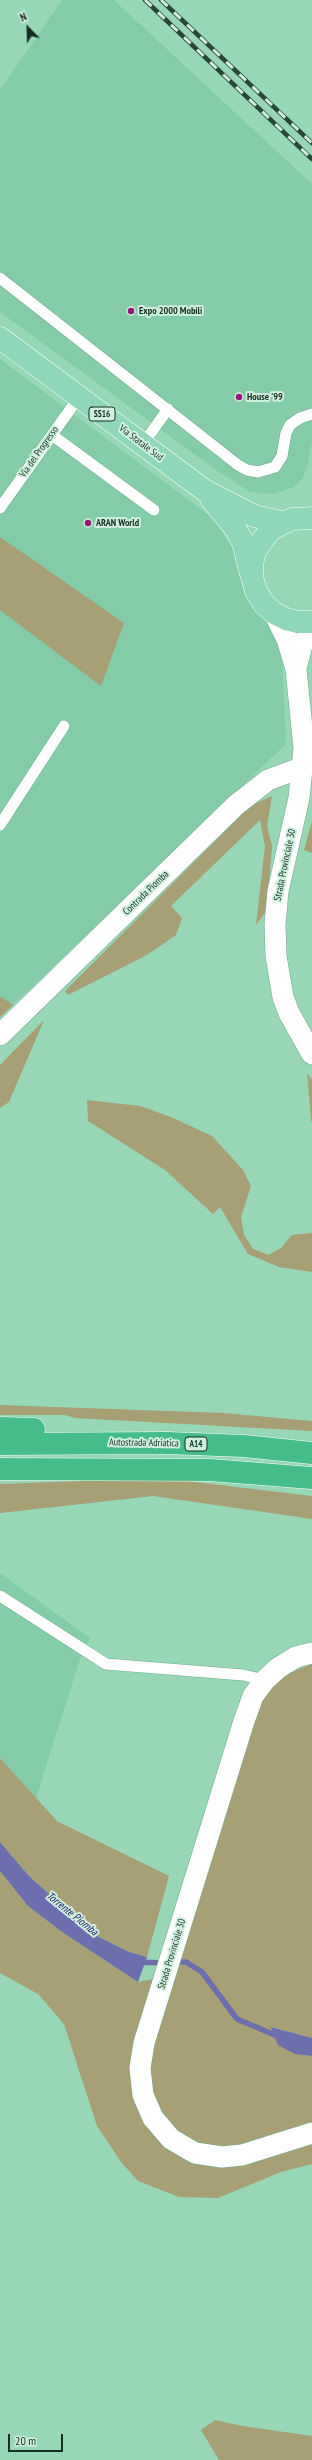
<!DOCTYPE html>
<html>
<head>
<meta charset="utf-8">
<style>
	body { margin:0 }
	#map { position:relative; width:312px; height:2460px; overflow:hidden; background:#97d7b6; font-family:"PT Sans Narrow",sans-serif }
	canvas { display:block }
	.north { position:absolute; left:8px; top:8px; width:40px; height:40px; -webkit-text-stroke:3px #d0f0de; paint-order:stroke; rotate:337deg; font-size:11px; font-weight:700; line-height:16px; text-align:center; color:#142e21 }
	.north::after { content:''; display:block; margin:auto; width:14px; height:18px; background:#142e21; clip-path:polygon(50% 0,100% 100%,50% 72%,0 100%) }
	.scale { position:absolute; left:8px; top:2434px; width:55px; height:18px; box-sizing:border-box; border:2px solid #142e21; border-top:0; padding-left:5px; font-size:12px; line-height:14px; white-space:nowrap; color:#142e21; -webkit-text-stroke:3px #d0f0de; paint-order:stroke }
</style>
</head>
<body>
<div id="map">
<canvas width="312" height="2460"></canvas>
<div class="north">N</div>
<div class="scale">20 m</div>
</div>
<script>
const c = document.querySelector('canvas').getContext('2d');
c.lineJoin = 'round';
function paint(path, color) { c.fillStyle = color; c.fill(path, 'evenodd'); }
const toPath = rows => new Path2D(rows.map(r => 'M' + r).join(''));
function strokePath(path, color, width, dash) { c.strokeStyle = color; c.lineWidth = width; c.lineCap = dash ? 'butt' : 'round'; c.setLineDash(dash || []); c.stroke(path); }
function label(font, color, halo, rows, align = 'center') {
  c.font = font + ' "PT Sans Narrow",sans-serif'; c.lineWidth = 4; c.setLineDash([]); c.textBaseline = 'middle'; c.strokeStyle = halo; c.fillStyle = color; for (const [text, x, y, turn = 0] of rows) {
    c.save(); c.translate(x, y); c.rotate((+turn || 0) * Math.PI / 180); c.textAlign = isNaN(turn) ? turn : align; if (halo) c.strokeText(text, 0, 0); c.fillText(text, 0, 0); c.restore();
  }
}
paint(toPath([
	[62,0,114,0,312,184,312,441,307,468,302,479,292,488,273,494,250,492,216,470,0,312,0,90],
	[0,359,214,519,242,563,281,636,286,744,13,1005,0,996],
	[0,1573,90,1638,80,1659,36,1798,0,1758]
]), '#84cca7');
paint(toPath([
	[0,537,124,623,101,686,0,610],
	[272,796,267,826,272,846,267,910,256,925,265,846,260,820,171,906,182,918,176,935,147,955,68,995,65,991,250,806],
	[312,821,312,853,304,850],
	[0,996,13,1005,0,1017],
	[44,1020,9,1102,0,1108,0,1065],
	[307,1073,312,1079,312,1123,311,1120],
	[87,1100,140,1106,171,1117,212,1136,243,1170,251,1186,241,1217,244,1235,253,1249,269,1255,282,1247,292,1235,312,1233,312,1272,279,1267,248,1254,220,1207,213,1214,165,1170,88,1121],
	[0,1405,224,1413,312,1421,312,1431,75,1418,65,1415,0,1415],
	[82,1481,186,1481,312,1496,312,1519,153,1496,0,1513,0,1484],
	[312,1664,312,2038,272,2027,295,2054,312,2056,312,2164,281,2172,218,2198,179,2197,138,2181,121,2162,97,2126,64,2024,38,1994,0,1973,0,1871,28,1906,62,1932,138,1982,168,1976,261,1695,278,1677],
	[0,1758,57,1821,169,1876,147,1957,129,1952,95,1935,29,1876,0,1842],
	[215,2420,243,2426,312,2436,312,2460,219,2460,201,2430]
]), '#a6a074');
paint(toPath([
	[0,1842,29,1876,95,1935,129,1952,147,1957,138,1982,62,1932,28,1906,0,1871],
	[271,2027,312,2038,312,2056,295,2054,278,2045]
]), '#6c6ead');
strokePath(toPath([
	[137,1962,165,1963],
	[173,1962,186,1962,202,1972,237,2019,282,2038]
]), '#6c6ead', 5.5);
const lane = toPath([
	[0,278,238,465,247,470,258,472,275,467,282,456,286,433,290,425,300,418,312,414],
	[52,435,154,510],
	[143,444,168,409],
	[0,508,79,397],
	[0,825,64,726],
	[0,1596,106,1664,243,1675,265,1680]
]);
const street = toPath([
	[274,613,287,639,296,669,304,748,299,798,278,891,275,925,276,956,283,997,289,1013,312,1054],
	[296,668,302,645,312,630],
	[0,1035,236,805,268,780,303,767],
	[312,1653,296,1657,278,1668,265,1680,253,1696,244,1721,144,2043,140,2068,143,2095,153,2118,171,2139,195,2153,222,2157,242,2155,312,2133]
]);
const primary = toPath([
	[0,338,204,490,254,516,281,522],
	[211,499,235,528,243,542,250,571],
	[312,518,292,519,270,530,255,551,252,564,252,577,256,591,264,604,274,613,286,619,298,622,312,622]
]);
const highway = toPath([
	[0,1428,34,1429],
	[0,1444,167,1443,244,1446,312,1453],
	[0,1469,210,1470,312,1478]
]);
strokePath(lane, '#6dac8c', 12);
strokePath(street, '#6dac8c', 22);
strokePath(primary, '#fff', 23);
strokePath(highway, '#fff', 23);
strokePath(lane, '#fff', 11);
strokePath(street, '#fff', 21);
strokePath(primary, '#8fd7b8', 22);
strokePath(highway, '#45bd89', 22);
const rail = toPath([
	[145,0,312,159],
	[161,0,312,143]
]);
strokePath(rail, '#284737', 4.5);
strokePath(rail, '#d0f0de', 3, [9]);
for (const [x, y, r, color] of [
	[131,311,4,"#951a75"],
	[239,397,4,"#951a75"],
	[88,523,4,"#951a75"]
]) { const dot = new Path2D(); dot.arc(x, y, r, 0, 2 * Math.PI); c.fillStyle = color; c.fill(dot); strokePath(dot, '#d0f0de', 1.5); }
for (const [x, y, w] of [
	[102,414,26],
	[196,1444,22]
]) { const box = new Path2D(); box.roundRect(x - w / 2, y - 7, w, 14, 3); c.fillStyle = '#d0f0de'; c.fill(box); strokePath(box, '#142e21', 1); }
label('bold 9px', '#142e21', null, [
	["SS16",102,414],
	["A14",196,1444]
]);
label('bold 10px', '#142e21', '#d0f0de', [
	["Expo 2000 Mobili",139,311],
	["House '99",247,397],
	["ARAN World",96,523]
], 'left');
label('10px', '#142e21', '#d0f0de', [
	["Via Statale Sud",141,443,37],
	["Via del Progresso",39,452,-55],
	["Strada Provinciale 30",285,865,-78],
	["Contrada Piomba",146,893,-44],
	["Autostrada Adriatica",144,1443,1],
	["Strada Provinciale 30",172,1954,-73]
]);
label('italic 11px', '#251967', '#d0f0de', [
	["Torrente Piomba",72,1914,39]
]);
</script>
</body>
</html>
